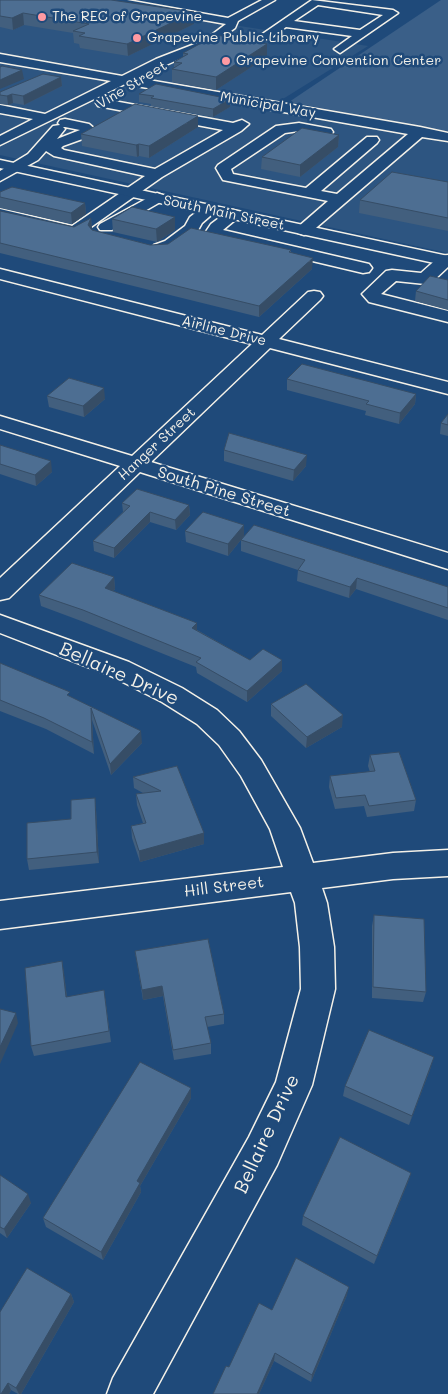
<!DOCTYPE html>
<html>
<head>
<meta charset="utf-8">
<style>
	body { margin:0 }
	canvas { display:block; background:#1f4a7a }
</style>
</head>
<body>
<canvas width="448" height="1394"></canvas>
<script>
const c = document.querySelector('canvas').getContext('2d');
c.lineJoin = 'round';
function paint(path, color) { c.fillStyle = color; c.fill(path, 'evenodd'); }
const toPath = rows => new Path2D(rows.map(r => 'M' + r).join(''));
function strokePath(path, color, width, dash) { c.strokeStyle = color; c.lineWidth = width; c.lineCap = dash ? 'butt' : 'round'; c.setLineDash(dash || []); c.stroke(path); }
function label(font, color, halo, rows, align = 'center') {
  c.font = font + ' Mali,sans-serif'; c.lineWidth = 5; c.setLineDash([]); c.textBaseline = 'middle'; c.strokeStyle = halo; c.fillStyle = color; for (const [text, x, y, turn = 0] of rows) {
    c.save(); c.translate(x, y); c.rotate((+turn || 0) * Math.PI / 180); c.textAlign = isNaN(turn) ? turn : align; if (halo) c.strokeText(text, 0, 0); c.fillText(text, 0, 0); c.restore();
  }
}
paint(toPath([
	[0,0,73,0,368,46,278,102,448,132,448,253,0,155]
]), '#2d5581');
paint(toPath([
	[441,0,448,0,448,132,289,102]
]), '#3a5f88');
const minor = toPath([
	[104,0,127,0,228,18,262,0,275,0,238,21,235,28,213,44,137,78,420,127,448,133,448,141,422,137,310,233,304,235,298,233,296,230,298,227,328,201,223,180,216,168,218,165,276,126,299,123,331,129,333,132,331,135,326,136,299,131,285,133,231,169,233,174,306,188,367,137,377,137,379,140,377,143,321,191,337,194,408,134,125,84,0,145,0,136,33,119,0,113,0,105,45,114,111,81,0,62,0,54,122,76,156,59,205,40,226,24,109,3,104,0],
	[312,0,393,10,398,13,340,53,334,49,352,36,286,27,269,39,261,39,259,37,261,35,312,0],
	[318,5,383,15,360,30,294,21,318,5],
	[103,99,233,123,242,120,249,124,241,131,162,177,81,234,75,236,0,219,0,209,72,226,145,176,54,156,46,151,38,160,0,181,0,171,28,154,53,126,60,125,58,123,60,120,65,119,89,124,96,130,88,137,63,146,61,148,64,150,155,169,223,130,98,106,96,103,103,99],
	[63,127,65,127,80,130,57,139,65,129,63,127],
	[157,193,162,195,165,198,162,201,112,230,100,230,98,227,100,224,157,193],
	[209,205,215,207,217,210,202,223,197,232,177,247,160,254,154,253,152,249,154,245,165,241,185,226,190,217,203,207,209,205],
	[233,210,239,212,241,215,223,230,369,264,372,268,369,272,363,273,207,236,205,233,211,224,227,212,233,210],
	[448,255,448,267,431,283,425,284,396,281,381,294,448,311,448,322,369,302,362,294,386,271,392,270,421,273,440,256,448,255],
	[0,269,262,335,308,292,314,291,320,292,323,296,320,300,279,339,448,382,448,394,270,348,151,462,448,553,448,569,140,472,9,598,0,600,0,578,120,466,0,429,0,416,132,456,252,344,0,279,0,269],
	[0,615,129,662,182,688,217,710,239,731,261,760,300,828,313,863,393,853,448,850,448,876,393,879,322,888,327,903,334,947,335,989,312,1085,277,1165,153,1394,107,1394,113,1378,249,1137,276,1082,301,989,300,947,295,903,291,892,0,929,0,901,283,867,270,829,241,776,219,745,197,724,162,702,111,676,0,633,0,615]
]);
const major = toPath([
	[0,160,448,256,448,266,0,168,0,160]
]);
strokePath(minor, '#f4f1e8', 3);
strokePath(major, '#f4f1e8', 3);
paint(minor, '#1f4a7a');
paint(major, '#1f4a7a');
paint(toPath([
	[0,0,194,24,128,56,80,48,79,44,74,43,73,33,24,25,13,30,0,27],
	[267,44,267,57,216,90,172,82,172,69,174,68,174,62,183,57,183,53],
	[61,77,62,86,24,105,13,103,8,105,0,104,0,92],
	[139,94,230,107,213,117,151,106,151,104,139,102],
	[198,127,149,158,139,156,137,157,82,146,81,134],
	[339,135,338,147,300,177,261,169,262,157],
	[448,182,448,231,359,213,360,200],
	[0,192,85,203,86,214,72,224,0,208],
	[0,211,74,227,91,218,92,230,150,245,291,250,291,253,312,269,259,317,0,253],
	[112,219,175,230,157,242,113,232],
	[448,280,448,310,415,301,416,291],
	[287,379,416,394,415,404,399,424,365,415,366,411,287,390],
	[47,396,105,399,84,417,49,407],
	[448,414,448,436,440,434,441,423],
	[0,445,52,472,36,486,0,474],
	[224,450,306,466,293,481,224,461],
	[122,503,189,505,190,515,176,530,150,522,114,558,94,551,93,541,123,512],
	[244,525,244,536,228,556,186,542,185,531],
	[241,540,448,587,448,620,356,589,349,598,297,581,298,570,241,551],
	[114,577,115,589,113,591,197,623,197,630,250,660,282,671,247,702,197,673,196,667,84,622,41,606,39,595],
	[0,663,71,697,142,743,111,775,92,720,94,754,46,729,0,711],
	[271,704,342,727,306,748,271,716],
	[370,755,416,800,414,811,367,817,364,806,335,809,329,787,330,776,370,772,368,766],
	[177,766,204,844,140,862,132,838,131,826,143,823,137,805,136,794,143,793,134,788,133,777],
	[96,809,99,863,29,870,27,859,71,819],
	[374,915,426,992,423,1002,372,998,372,926],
	[135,951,224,1014,224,1024,207,1027,211,1043,211,1054,174,1060,163,996,143,1000],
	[62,961,67,997,104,990,111,1042,34,1056,31,1046],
	[431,1067,409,1125,343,1096,345,1086],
	[191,1088,191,1098,140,1186,141,1192,103,1260,46,1227,43,1218],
	[411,1173,408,1182,374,1264,302,1225,303,1216],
	[0,1175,31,1203,7,1238,0,1233],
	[71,1294,74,1302,21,1394,18,1394,11,1390,9,1394,0,1394],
	[347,1295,311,1382,274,1361,259,1394,213,1394,229,1367,272,1310]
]), '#425f7e');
paint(toPath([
	[194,12,194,24,128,56,127,44],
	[23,13,24,25,13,30,12,18],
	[267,44,267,57,216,90,216,77],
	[22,70,24,79,0,89,0,80],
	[61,77,62,86,24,105,23,96],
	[12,94,13,103,8,105,7,96],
	[230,99,230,107,213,117,213,109],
	[198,116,198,127,149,158,149,146],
	[339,135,338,147,300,177,300,165],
	[139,144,139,156,137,157,136,145],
	[85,203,86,214,72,224,71,213],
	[175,217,175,230,157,242,156,229],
	[91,218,92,229,89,235,88,225],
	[313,258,312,269,259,317,259,306],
	[104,388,105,399,84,417,83,406],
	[416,394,415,404,399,424,400,413],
	[307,455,306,466,293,481,294,470],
	[51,461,52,472,36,486,35,475],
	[189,505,190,515,176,530,175,520],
	[150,512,150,522,114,558,114,548],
	[244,525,244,536,228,556,228,544],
	[114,577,115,589,106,599,105,588],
	[357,578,356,589,349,598,350,587],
	[197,623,197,634,192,628],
	[282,660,282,671,247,702,247,691],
	[91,708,92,720,94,754,92,742],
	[343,715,342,727,306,748,307,737],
	[141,731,142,743,111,775,110,764],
	[95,798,96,809,99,863,97,852],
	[204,833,204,844,140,862,139,851],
	[62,961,64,972,68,1007,66,997],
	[162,986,163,996,143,1000,142,990],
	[16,1013,18,1023,0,1064,0,1047],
	[434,1057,431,1067,409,1125,412,1116],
	[191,1088,191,1098,140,1186,141,1192,103,1260,101,1252,137,1181],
	[411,1173,408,1182,374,1264,377,1256],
	[28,1194,31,1203,7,1238,4,1229],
	[349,1287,347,1295,311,1382,312,1375],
	[71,1294,74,1302,21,1394,19,1394,16,1388],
	[275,1353,274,1361,259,1394,257,1394],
	[8,1383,11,1390,9,1394,1,1394]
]), '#364d66');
const building = toPath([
	[0,0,111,0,194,12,127,44,79,36,85,33,73,31,89,24,23,13,12,18,0,16,0,0],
	[216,35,267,44,216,77,172,69,182,63,174,62,188,54,183,53,216,35],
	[2,66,22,70,0,80,0,67,2,66],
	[43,74,61,77,23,96,12,94,7,96,0,95,0,92,43,74],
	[156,84,230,99,213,109,151,98,154,96,139,94,156,84],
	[135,104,198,116,149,146,139,144,136,145,81,134,135,104],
	[302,128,339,135,300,165,262,157,302,128],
	[392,172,448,182,448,218,360,200,392,172],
	[12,187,85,203,71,213,0,197,0,192,12,187],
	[132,207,175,217,156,229,112,219,132,207],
	[0,211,74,227,91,218,88,225,92,230,150,245,168,244,191,228,291,250,289,252,313,258,259,306,0,243,0,211],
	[430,276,448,280,448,300,416,291,430,276],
	[302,364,416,394,400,413,366,404,369,401,287,379,302,364],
	[69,378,104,388,83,406,47,396,69,378],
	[448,414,448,425,441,423,448,414],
	[229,433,307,455,294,470,224,450,229,433],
	[0,445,51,461,35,475,0,464,0,445],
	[137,489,189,505,175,520,150,512,114,548,93,541,130,506,122,503,137,489],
	[203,512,244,525,228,544,185,531,203,512],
	[254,525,448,587,448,608,357,578,350,587,298,570,305,560,241,540,254,525],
	[72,563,114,577,105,588,197,623,192,628,250,660,263,649,282,660,247,691,196,662,201,658,83,610,39,595,72,563],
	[0,663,70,692,67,695,141,731,110,764,91,708,92,742,44,718,0,700,0,663],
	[306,684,343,715,307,737,271,704,306,684],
	[399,752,416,800,369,806,365,795,336,798,330,776,375,771,370,755,399,752],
	[177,766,204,833,139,851,131,826,146,823,136,794,161,791,133,777,177,766],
	[95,798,97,852,27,859,27,823,71,819,71,800,95,798],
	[374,915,424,919,426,992,373,987,374,915],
	[208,939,224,1014,205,1017,211,1043,173,1050,162,986,142,990,135,951,208,939],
	[62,961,66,997,104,990,109,1031,31,1046,25,968,62,961],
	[0,1009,16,1013,0,1047,0,1009],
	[369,1030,434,1057,412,1116,345,1086,369,1030],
	[140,1062,191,1088,137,1181,140,1183,101,1252,43,1218,140,1062],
	[340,1137,411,1173,377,1256,303,1216,340,1137],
	[0,1175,28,1194,4,1229,0,1227,0,1175],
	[296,1258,349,1287,312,1375,275,1353,257,1394,213,1394,226,1366,229,1367,259,1303,272,1310,296,1258],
	[27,1268,71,1294,16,1388,8,1383,1,1394,0,1394,0,1312,27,1268]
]);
paint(building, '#4d6e92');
strokePath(building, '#364d66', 1);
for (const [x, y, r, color] of [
	[42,17,5,"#ff9aa2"],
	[137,38,5,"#ff9aa2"],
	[226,61,5,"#ff9aa2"]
]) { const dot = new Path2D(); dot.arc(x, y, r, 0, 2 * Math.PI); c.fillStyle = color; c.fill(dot); strokePath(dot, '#1f4a7a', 2); }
label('14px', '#f4f1e8', '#1f4a7a', [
	["The REC of Grapevine",52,17],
	["Grapevine Public Library",147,38],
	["Grapevine Convention Center",236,61]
], 'left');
label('14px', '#f4f1e8', '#1f4a7a', [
	["Vine Street",132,85,-31],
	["Municipal Way",268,105,10],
	["South Main Street",224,213,12],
	["Airline Drive",224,331,14],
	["Hanger Street",157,444,-43]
]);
label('16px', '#f4f1e8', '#1f4a7a', [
	["South Pine Street",224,492,17],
	["Hill Street",224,887,-7]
]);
label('19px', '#f4f1e8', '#1f4a7a', [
	["Bellaire Drive",119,674,24],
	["Bellaire Drive",267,1134,-65]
]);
</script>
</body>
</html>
